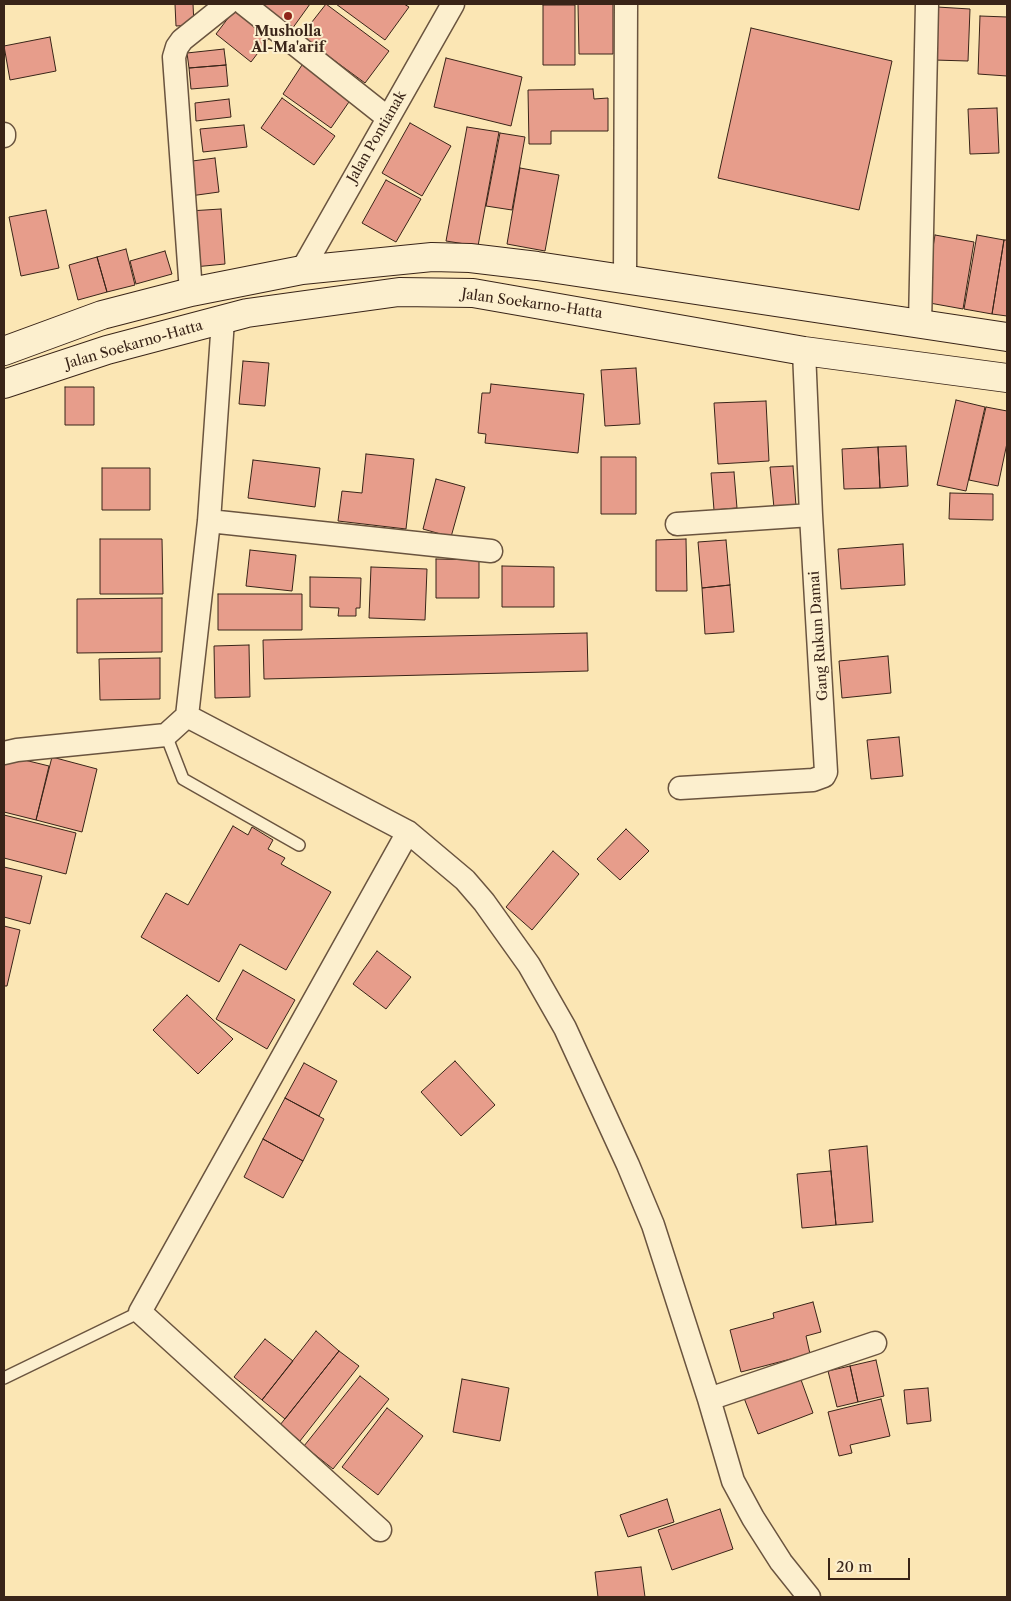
<!DOCTYPE html>
<html>
<head>
<meta charset="utf-8">
<style>
	body { margin:0 }
	#map { position:relative; width:1011px; height:1601px; overflow:hidden; background:#fbe6b4; font-family:"Libre Caslon Text",serif }
	canvas { display:block }
	.frame { position:absolute; inset:0; border:5px solid #392418; pointer-events:none }
	.scale { position:absolute; left:828px; top:1558px; width:82px; height:22px; box-sizing:border-box; border:2px solid #392418; border-top:0; padding-left:6px; font-size:15px; line-height:18px; white-space:nowrap; color:#392418; -webkit-text-stroke:4px #fcefce; paint-order:stroke }
</style>
</head>
<body>
<div id="map">
<canvas width="1011" height="1601"></canvas>
<div class="frame"></div>
<div class="scale">20 m</div>
</div>
<script>
const c = document.querySelector('canvas').getContext('2d');
c.lineJoin = 'round';
function paint(path, color) { c.fillStyle = color; c.fill(path, 'evenodd'); }
const toPath = rows => new Path2D(rows.map(r => 'M' + r).join(''));
function strokePath(path, color, width, dash) { c.strokeStyle = color; c.lineWidth = width; c.lineCap = dash ? 'butt' : 'round'; c.setLineDash(dash || []); c.stroke(path); }
function label(font, color, halo, rows, align = 'center') {
  c.font = font + ' "Libre Caslon Text",serif'; c.lineWidth = 4; c.setLineDash([]); c.textBaseline = 'middle'; c.strokeStyle = halo; c.fillStyle = color; for (const [text, x, y, turn = 0] of rows) {
    c.save(); c.translate(x, y); c.rotate((+turn || 0) * Math.PI / 180); c.textAlign = isNaN(turn) ? turn : align; if (halo) c.strokeText(text, 0, 0); c.fillText(text, 0, 0); c.restore();
  }
}
const building = toPath([
	[175,4,193,4,194,25,176,26,175,4],
	[259,4,310,4,292,29,259,4],
	[326,4,389,51,365,83,301,36,326,4],
	[336,4,404,4,409,7,385,40,336,4],
	[578,4,613,4,613,54,579,54,578,4],
	[543,5,575,5,575,65,543,65,543,5],
	[937,7,970,9,968,61,934,60,937,7],
	[235,9,270,37,251,62,216,34,235,9],
	[980,16,1007,17,1007,76,978,74,980,16],
	[751,28,892,61,859,210,718,178,751,28],
	[50,37,56,71,10,80,4,46,50,37],
	[224,49,226,65,189,68,187,53,224,49],
	[446,58,522,77,511,126,434,107,446,58],
	[226,65,228,86,191,89,189,68,226,65],
	[302,65,351,99,331,128,283,94,302,65],
	[593,89,594,99,608,98,608,131,551,131,551,144,529,144,528,90,593,89],
	[282,98,335,136,314,165,261,128,282,98],
	[229,99,231,117,196,121,195,103,229,99],
	[997,108,999,153,970,154,968,109,997,108],
	[410,123,451,146,422,196,382,173,410,123],
	[244,125,247,147,203,152,200,129,244,125],
	[467,127,499,132,478,246,446,241,467,127],
	[500,133,525,137,512,210,486,206,500,133],
	[215,158,219,192,190,196,185,162,215,158],
	[520,168,559,175,545,251,507,244,520,168],
	[386,180,421,199,396,242,362,223,386,180],
	[221,209,225,264,194,267,189,211,221,209],
	[46,210,59,268,21,276,9,217,46,210],
	[935,235,974,242,963,309,924,302,935,235],
	[977,235,1004,240,992,314,964,309,977,235],
	[1004,240,1007,240,1007,316,992,314,1004,240],
	[126,249,135,285,107,292,97,257,126,249],
	[165,251,172,274,136,284,130,261,165,251],
	[97,257,107,292,78,300,69,265,97,257],
	[243,361,269,363,265,406,239,404,243,361],
	[636,368,640,424,605,426,601,370,636,368],
	[491,384,584,394,578,453,485,443,486,434,478,433,482,393,490,393,491,384],
	[65,387,94,387,94,425,65,425,65,387],
	[956,400,985,407,966,491,937,485,956,400],
	[766,401,769,461,718,464,714,403,766,401],
	[986,407,1007,411,1007,443,998,486,969,480,986,407],
	[906,446,908,486,880,488,878,447,906,446],
	[878,447,880,488,844,489,842,449,878,447],
	[366,454,414,459,406,529,338,521,342,491,362,493,366,454],
	[601,457,636,457,636,514,601,514,601,457],
	[253,460,320,468,315,507,248,498,253,460],
	[793,466,796,506,774,508,770,467,793,466],
	[102,468,150,468,150,510,102,510,102,468],
	[734,472,737,508,714,510,711,473,734,472],
	[436,479,465,487,451,537,423,529,436,479],
	[950,493,993,494,993,520,949,519,950,493],
	[100,539,162,539,163,594,100,594,100,539],
	[686,539,687,591,656,591,656,540,686,539],
	[726,540,730,585,702,588,698,542,726,540],
	[903,544,905,585,841,589,838,549,903,544],
	[250,550,296,555,292,591,246,586,250,550],
	[436,559,479,560,479,598,436,598,436,559],
	[502,566,554,567,554,607,502,607,502,566],
	[371,567,427,569,425,620,369,618,371,567],
	[310,577,361,578,360,608,356,608,356,616,338,616,339,608,310,607,310,577],
	[730,585,734,632,705,634,702,588,730,585],
	[218,594,302,594,302,630,218,630,218,594],
	[162,598,162,652,77,653,77,599,162,598],
	[587,633,588,671,264,679,263,640,587,633],
	[249,645,250,697,215,698,214,646,249,645],
	[888,656,891,693,842,698,839,661,888,656],
	[160,658,160,699,100,700,99,659,160,658],
	[899,737,903,776,871,779,867,740,899,737],
	[4,755,49,766,36,820,4,812,4,755],
	[52,757,97,769,82,832,36,820,52,757],
	[4,815,76,833,66,874,4,858,4,815],
	[233,826,248,835,252,827,273,840,268,849,285,858,281,864,331,892,286,970,240,944,219,982,141,937,166,893,188,905,233,826],
	[626,829,649,851,620,880,597,859,626,829],
	[553,851,579,874,532,930,506,907,553,851],
	[4,867,42,876,30,924,4,917,4,867],
	[4,926,20,930,7,986,4,986,4,926],
	[377,951,411,977,386,1009,353,984,377,951],
	[243,970,295,1000,267,1049,216,1019,243,970],
	[187,995,233,1039,198,1074,153,1030,187,995],
	[455,1061,495,1105,461,1136,421,1092,455,1061],
	[304,1063,337,1081,319,1116,285,1098,304,1063],
	[285,1098,324,1119,303,1161,263,1139,285,1098],
	[263,1139,303,1161,283,1198,244,1177,263,1139],
	[867,1146,873,1222,836,1225,829,1150,867,1146],
	[831,1171,836,1225,802,1228,797,1174,831,1171],
	[813,1302,821,1332,806,1336,810,1354,741,1372,730,1330,774,1318,773,1313,813,1302],
	[316,1331,339,1351,285,1419,262,1400,316,1331],
	[265,1339,293,1361,262,1400,234,1377,265,1339],
	[339,1351,359,1366,300,1441,280,1425,339,1351],
	[876,1360,884,1396,858,1402,850,1366,876,1360],
	[850,1366,858,1402,837,1407,828,1371,850,1366],
	[360,1376,389,1399,333,1469,304,1446,360,1376],
	[800,1377,813,1413,758,1434,744,1398,800,1377],
	[462,1379,509,1388,500,1441,453,1432,462,1379],
	[928,1388,931,1421,907,1424,904,1390,928,1388],
	[881,1399,890,1436,850,1445,852,1453,839,1456,828,1412,881,1399],
	[387,1408,423,1436,378,1495,342,1467,387,1408],
	[667,1499,674,1522,628,1537,620,1515,667,1499],
	[720,1509,733,1549,672,1570,658,1530,720,1509],
	[641,1567,645,1597,598,1597,595,1572,641,1567]
]);
paint(building, '#e79d8b');
strokePath(building, '#392418', 1);
const lane = toPath([
	[166,735,183,779,299,845],
	[4,1378,140,1312]
]);
const street = toPath([
	[244,4,388,118],
	[4,134,4,136],
	[302,270,453,4],
	[625,279,626,4],
	[191,292,174,57,177,47,182,40,227,4],
	[223,320,209,521,187,716,408,832,465,880,484,902,529,965,565,1028,628,1165,653,1225,709,1399,733,1481,753,1518,781,1562,809,1597],
	[920,324,927,4],
	[209,521,491,551],
	[677,524,811,515],
	[4,753,17,750,166,735,187,716],
	[680,788,813,780,824,776,826,772,811,515,804,351],
	[709,1399,875,1343],
	[380,1530,140,1312,408,832]
]);
const secondary = toPath([
	[4,351,102,315,191,292,302,270,432,257,470,258,537,266,1007,337],
	[4,384,107,350,247,313,399,292,473,293,804,351,1007,378]
]);
strokePath(lane, '#6a543f', 14);
strokePath(street, '#6a543f', 25);
strokePath(secondary, '#392418', 30);
strokePath(lane, '#fcefce', 11);
strokePath(street, '#fcefce', 22);
strokePath(secondary, '#fcefce', 28);
for (const [x, y, r, color] of [
	[288,16,5,"#8f2418"]
]) { const dot = new Path2D(); dot.arc(x, y, r, 0, 2 * Math.PI); c.fillStyle = color; c.fill(dot); strokePath(dot, '#fcefce', 2); }
label('bold 14px', '#392418', '#fcefce', [
	["Musholla",288,32],
	["Al-Ma'arif",288,48]
]);
label('14px', '#392418', '#fcefce', [
	["Jalan Pontianak",377,137,-60],
	["Jalan Soekarno-Hatta",532,304,8],
	["Jalan Soekarno-Hatta",134,345,-16],
	["Gang Rukun Damai",819,636,-94]
]);
</script>
</body>
</html>
